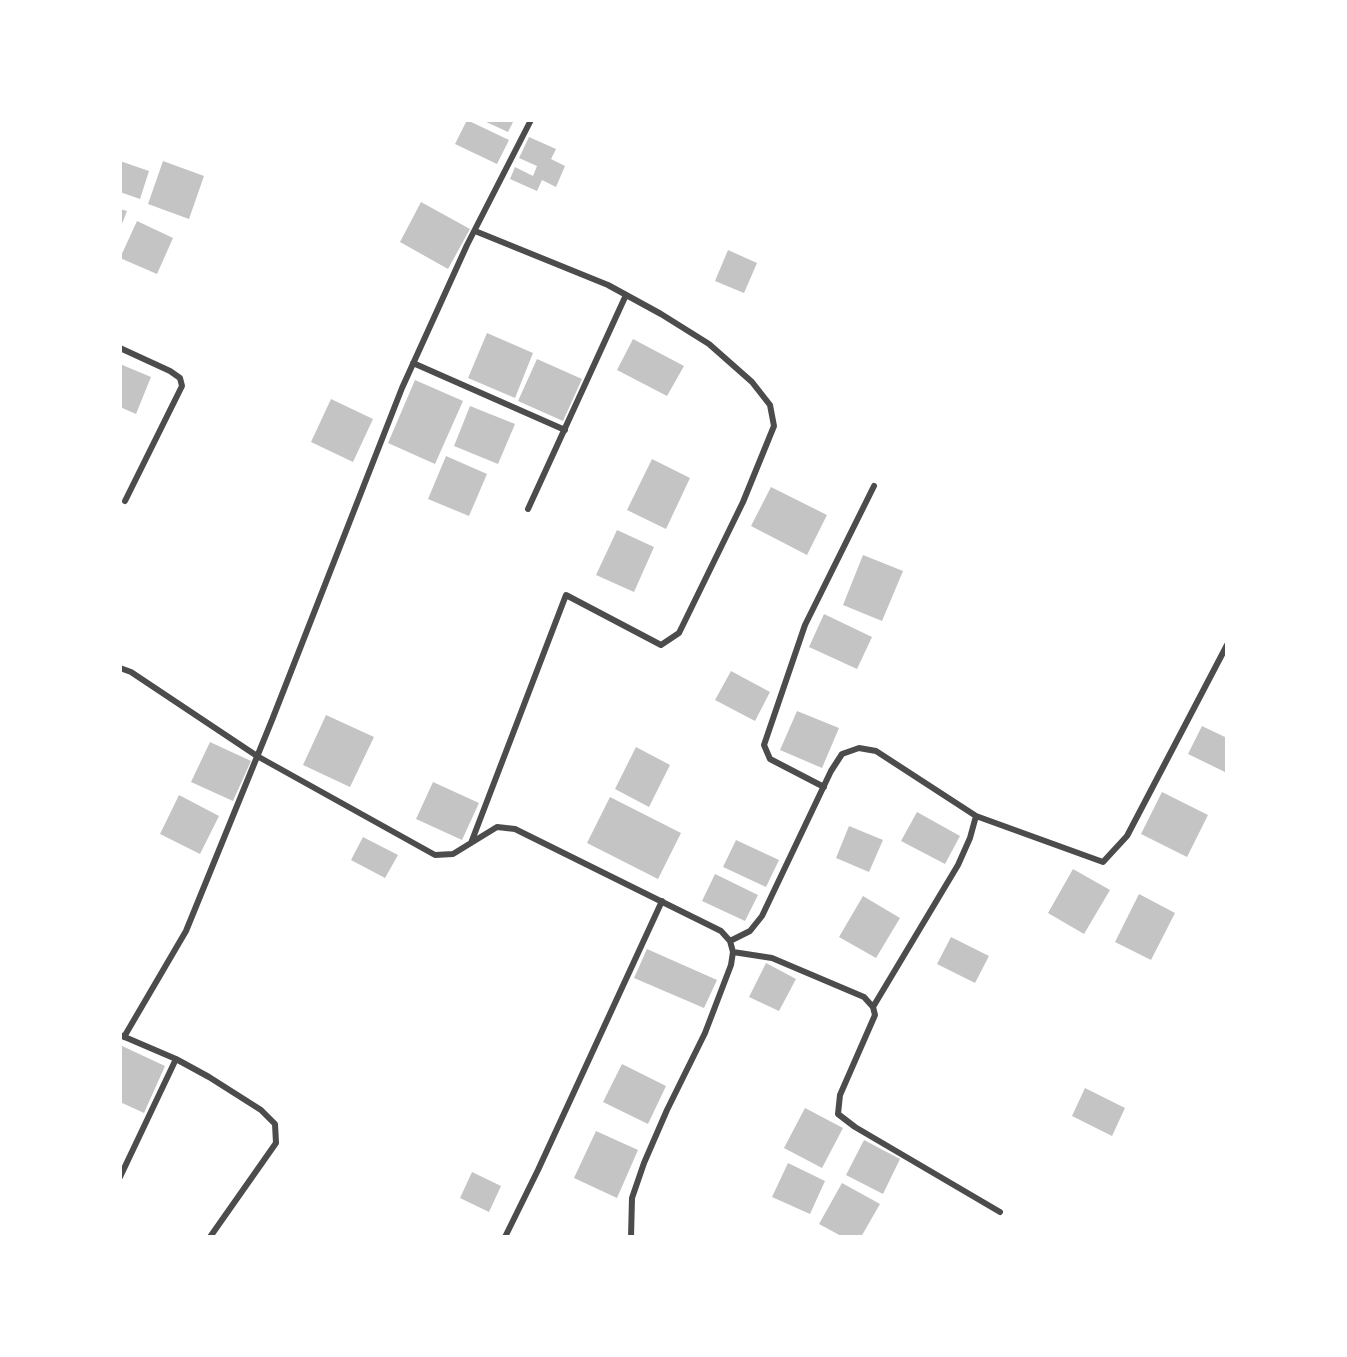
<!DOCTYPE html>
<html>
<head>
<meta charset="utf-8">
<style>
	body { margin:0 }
	#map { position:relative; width:1347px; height:1357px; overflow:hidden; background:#fff; font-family:Merriweather,serif }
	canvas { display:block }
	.frame { position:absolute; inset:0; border:122px solid #fff; pointer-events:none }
</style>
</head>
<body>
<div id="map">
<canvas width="1347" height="1357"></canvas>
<div class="frame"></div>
</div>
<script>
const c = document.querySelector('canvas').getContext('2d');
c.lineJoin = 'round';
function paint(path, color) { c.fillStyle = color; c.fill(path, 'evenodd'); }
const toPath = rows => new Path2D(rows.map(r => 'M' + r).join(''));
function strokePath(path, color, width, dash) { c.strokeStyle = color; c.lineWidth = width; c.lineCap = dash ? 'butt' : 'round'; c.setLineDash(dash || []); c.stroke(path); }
paint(toPath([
	[467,120,509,140,497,164,455,144],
	[482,120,514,120,508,132],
	[529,137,556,149,551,159,565,166,556,187,542,180,537,191,510,179,515,167,533,176,537,166,519,158],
	[120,161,149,171,140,199,120,192],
	[163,161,204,176,189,219,148,204],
	[421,202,470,229,448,269,400,242],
	[120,209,127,211,120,229],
	[137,221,173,238,157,274,120,258],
	[728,250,757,263,744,293,715,281],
	[487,333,533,353,515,398,468,378],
	[633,339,684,366,667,396,617,370],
	[537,359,582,379,563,421,518,401],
	[120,364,151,377,136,414,120,407],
	[415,380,463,401,435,464,388,443],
	[331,399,373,419,353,462,311,442],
	[470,406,515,424,498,464,454,446],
	[446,456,487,474,469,516,428,499],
	[652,459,690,478,666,529,627,510],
	[771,487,827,515,807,555,751,526],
	[617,530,654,547,634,592,596,575],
	[863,555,903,571,882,621,843,605],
	[824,614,872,637,857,669,809,647],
	[731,671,770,692,755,721,715,700],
	[797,711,839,728,822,768,780,750],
	[326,715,374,737,350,787,303,765],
	[1202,726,1227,738,1227,773,1188,754],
	[210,742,251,761,233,801,191,782],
	[636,747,670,765,649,807,615,789],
	[433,782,479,803,462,840,416,819],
	[1162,792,1208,815,1187,857,1141,834],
	[179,795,219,816,200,854,160,834],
	[610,797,681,833,658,879,587,843],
	[917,812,960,836,945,864,901,841],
	[849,826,883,840,869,872,836,858],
	[363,837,398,855,385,878,351,860],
	[736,840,779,860,766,887,723,867],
	[1073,869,1110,890,1084,934,1048,913],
	[715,874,758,895,745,921,702,901],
	[1139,894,1175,913,1151,960,1115,942],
	[863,896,900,918,876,958,839,937],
	[951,937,989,956,975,983,937,964],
	[647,949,717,980,704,1008,634,978],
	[766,963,796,979,779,1011,749,997],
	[120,1045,165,1066,144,1113,120,1102],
	[622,1064,666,1086,648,1124,603,1102],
	[1085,1088,1125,1108,1112,1136,1072,1116],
	[805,1108,843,1128,822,1168,784,1148],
	[596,1131,638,1150,617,1198,574,1178],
	[864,1140,900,1159,883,1194,846,1175],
	[788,1163,825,1181,810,1214,772,1197],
	[472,1172,501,1186,489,1212,460,1198],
	[842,1183,880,1204,861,1237,843,1237,819,1224]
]), '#c4c4c4');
strokePath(toPath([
	[120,348,170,371,180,378,182,386,125,501],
	[413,363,565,430],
	[528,509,626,295],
	[120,668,131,672,257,756,435,855,453,854,497,827,515,829,721,931,730,941,733,952,731,965,705,1033,667,1110,644,1163,632,1198,631,1237],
	[824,787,770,759,764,745,805,625,874,486],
	[976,816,1103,862,1127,836,1227,645],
	[471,843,566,595,661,645,679,633,743,502,774,426,770,405,752,382,709,344,661,314,608,285,475,231],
	[730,941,750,931,762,916,831,771,842,754,859,748,876,751,976,816,970,838,958,865,873,1007],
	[733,952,772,958,864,997,873,1007,875,1015,840,1095,838,1114,855,1127,1000,1212],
	[120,1035,176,1059,209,1077,261,1110,275,1124,276,1143,210,1237],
	[124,1037,186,931,272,720,402,388,467,245,531,120],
	[120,1177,176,1059],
	[505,1237,538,1170,662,901]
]), '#4c4c4c', 6);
</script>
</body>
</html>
